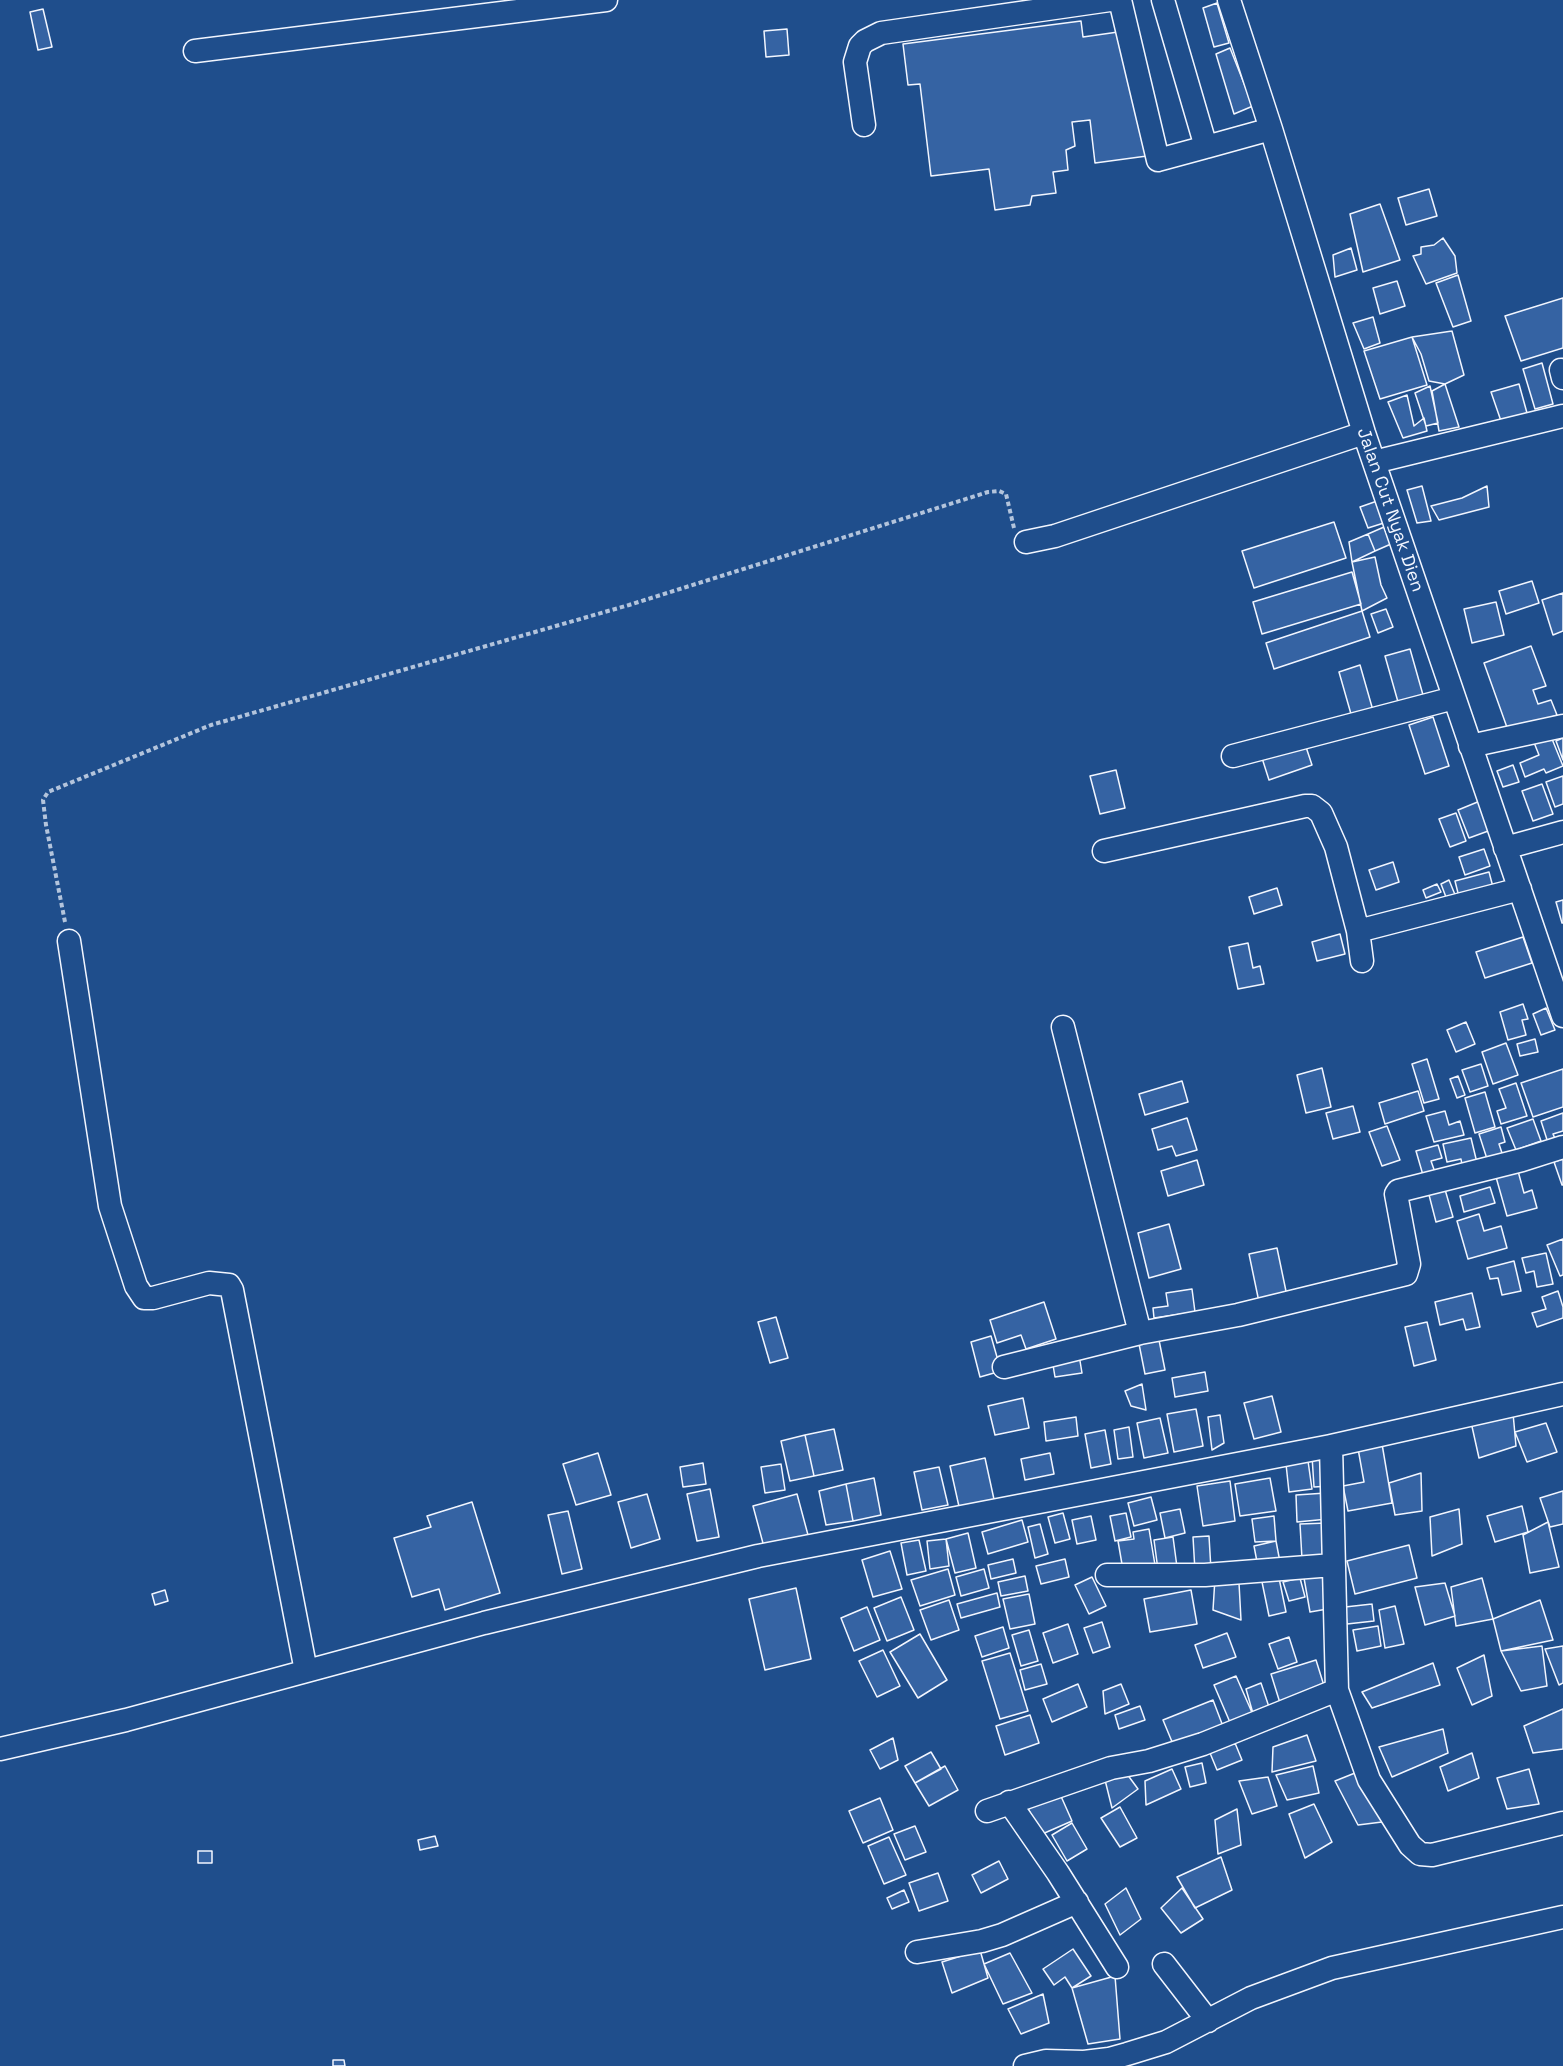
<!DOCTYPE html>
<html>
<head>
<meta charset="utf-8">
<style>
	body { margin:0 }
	canvas { display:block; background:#1f4e8c }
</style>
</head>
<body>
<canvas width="1563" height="2066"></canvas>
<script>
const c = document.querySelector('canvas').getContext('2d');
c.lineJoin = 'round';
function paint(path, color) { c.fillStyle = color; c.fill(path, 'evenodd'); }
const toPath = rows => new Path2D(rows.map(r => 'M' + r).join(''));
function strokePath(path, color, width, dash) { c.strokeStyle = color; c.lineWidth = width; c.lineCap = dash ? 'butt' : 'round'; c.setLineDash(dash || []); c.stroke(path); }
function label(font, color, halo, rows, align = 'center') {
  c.font = font + ' "Space Grotesk",sans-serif'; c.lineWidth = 4.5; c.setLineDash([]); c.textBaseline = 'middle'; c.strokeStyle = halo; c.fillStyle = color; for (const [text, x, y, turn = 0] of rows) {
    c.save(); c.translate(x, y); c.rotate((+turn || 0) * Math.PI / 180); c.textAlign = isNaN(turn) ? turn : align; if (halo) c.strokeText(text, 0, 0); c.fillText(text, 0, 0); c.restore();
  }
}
const building = toPath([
	[1217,3,1229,43,1214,47,1203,8,1217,3],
	[43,9,52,47,38,50,30,12,43,9],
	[1081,21,1083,37,1132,30,1147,156,1095,163,1090,120,1072,122,1075,146,1066,150,1068,170,1053,172,1056,193,1032,196,1030,205,995,210,989,169,931,176,920,84,908,85,903,44,1081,21],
	[787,29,789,55,766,57,764,31,787,29],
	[1230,48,1253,106,1234,114,1216,54,1230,48],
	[1429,189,1437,216,1406,225,1398,198,1429,189],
	[1380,204,1400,260,1363,272,1350,214,1380,204],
	[1443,238,1455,256,1457,273,1426,284,1413,256,1421,254,1421,247,1434,245,1443,238],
	[1351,248,1357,270,1335,277,1333,255,1351,248],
	[1458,275,1471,321,1453,327,1436,283,1458,275],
	[1397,281,1405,306,1380,314,1373,288,1397,281],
	[1563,298,1563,348,1521,361,1505,316,1563,298],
	[1373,317,1380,343,1364,349,1353,323,1373,317],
	[1452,331,1464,375,1445,384,1429,381,1421,354,1412,337,1452,331],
	[1412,337,1427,385,1380,399,1364,351,1412,337],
	[1542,363,1553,404,1535,409,1523,369,1542,363],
	[1445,384,1459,427,1439,431,1432,391,1445,384],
	[1519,384,1527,413,1501,421,1491,392,1519,384],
	[1430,386,1438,423,1426,426,1415,393,1430,386],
	[1407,395,1414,426,1424,418,1427,431,1403,438,1388,402,1407,395],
	[1422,486,1431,521,1417,523,1407,490,1422,486],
	[1487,486,1489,507,1439,520,1431,506,1462,498,1487,486],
	[1380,500,1387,522,1368,528,1360,507,1380,500],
	[1334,522,1346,558,1254,588,1242,551,1334,522],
	[1384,527,1391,544,1375,551,1368,534,1384,527],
	[1368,534,1375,551,1352,562,1349,542,1368,534],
	[1375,557,1381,585,1387,598,1362,611,1352,562,1375,557],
	[1352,572,1361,604,1262,634,1253,602,1352,572],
	[1532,581,1539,603,1506,614,1499,591,1532,581],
	[1563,593,1563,631,1553,635,1542,600,1563,593],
	[1496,602,1504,635,1472,643,1464,609,1496,602],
	[1386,609,1393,627,1378,633,1371,614,1386,609],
	[1362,611,1370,637,1274,669,1266,643,1362,611],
	[1531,646,1546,686,1533,690,1538,704,1551,700,1557,715,1509,733,1484,663,1531,646],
	[1410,649,1425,702,1400,709,1385,656,1410,649],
	[1360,665,1374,714,1353,721,1339,672,1360,665],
	[1433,717,1449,766,1425,774,1409,725,1433,717],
	[1550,734,1563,766,1546,773,1544,769,1525,777,1520,763,1539,755,1533,740,1550,734],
	[1563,738,1563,760,1556,741,1563,738],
	[1305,744,1312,765,1269,780,1262,758,1305,744],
	[1513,765,1519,782,1503,787,1497,771,1513,765],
	[1116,770,1125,808,1100,814,1090,776,1116,770],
	[1563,776,1563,804,1555,807,1546,782,1563,776],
	[1542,784,1553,814,1533,821,1522,791,1542,784],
	[1480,801,1491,830,1469,838,1458,810,1480,801],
	[1456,813,1466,841,1450,847,1439,819,1456,813],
	[1484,849,1490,866,1465,875,1459,857,1484,849],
	[1393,862,1399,882,1376,890,1369,870,1393,862],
	[1489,872,1493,887,1460,901,1455,881,1489,872],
	[1449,880,1458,902,1449,905,1441,884,1449,880],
	[1437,884,1441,892,1426,898,1423,890,1437,884],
	[1277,888,1282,905,1254,914,1249,897,1277,888],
	[1563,900,1563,923,1562,923,1556,902,1563,900],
	[1340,934,1345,954,1317,961,1312,942,1340,934],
	[1523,937,1532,963,1485,978,1476,952,1523,937],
	[1248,943,1253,968,1260,966,1264,984,1238,989,1229,947,1248,943],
	[1523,1004,1528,1019,1522,1020,1526,1035,1508,1040,1500,1012,1523,1004],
	[1546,1008,1555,1030,1541,1035,1533,1014,1546,1008],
	[1466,1022,1475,1044,1456,1052,1447,1030,1466,1022],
	[1535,1039,1538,1052,1520,1056,1517,1044,1535,1039],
	[1506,1043,1518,1075,1493,1084,1482,1052,1506,1043],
	[1427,1059,1439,1099,1424,1103,1412,1064,1427,1059],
	[1481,1064,1488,1086,1470,1092,1462,1070,1481,1064],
	[1322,1068,1331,1107,1306,1113,1297,1075,1322,1068],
	[1563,1069,1563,1107,1533,1117,1521,1083,1563,1069],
	[1458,1076,1465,1095,1457,1098,1450,1079,1458,1076],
	[1182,1081,1188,1102,1145,1115,1139,1094,1182,1081],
	[1516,1083,1527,1116,1501,1124,1497,1111,1506,1108,1499,1089,1516,1083],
	[1418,1091,1424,1111,1385,1124,1379,1103,1418,1091],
	[1485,1092,1495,1127,1475,1133,1465,1098,1485,1092],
	[1353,1106,1360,1132,1333,1139,1326,1113,1353,1106],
	[1445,1111,1449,1125,1460,1121,1464,1135,1434,1142,1426,1116,1445,1111],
	[1563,1113,1563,1131,1553,1134,1557,1143,1549,1146,1541,1121,1563,1113],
	[1187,1118,1197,1150,1176,1156,1172,1146,1158,1150,1152,1129,1187,1118],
	[1533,1119,1541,1141,1516,1150,1507,1128,1533,1119],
	[1387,1126,1400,1160,1382,1166,1369,1132,1387,1126],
	[1501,1127,1505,1142,1499,1144,1503,1156,1488,1162,1479,1134,1501,1127],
	[1471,1138,1478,1167,1463,1171,1461,1159,1447,1162,1443,1144,1471,1138],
	[1438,1145,1442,1158,1431,1161,1437,1178,1425,1182,1416,1151,1438,1145],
	[1563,1159,1563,1185,1562,1185,1554,1162,1563,1159],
	[1197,1160,1204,1185,1168,1196,1161,1171,1197,1160],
	[1518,1171,1524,1193,1532,1190,1537,1208,1507,1216,1496,1177,1518,1171],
	[1444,1186,1453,1217,1436,1222,1428,1191,1444,1186],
	[1490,1187,1495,1203,1464,1212,1460,1196,1490,1187],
	[1479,1214,1484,1231,1501,1226,1507,1248,1468,1259,1457,1221,1479,1214],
	[1169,1224,1181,1269,1149,1278,1138,1233,1169,1224],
	[1563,1239,1563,1275,1560,1276,1547,1245,1563,1239],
	[1277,1248,1287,1296,1259,1302,1249,1254,1277,1248],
	[1546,1253,1553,1284,1537,1287,1534,1271,1526,1273,1522,1258,1546,1253],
	[1514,1261,1521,1291,1502,1295,1498,1278,1490,1279,1487,1268,1514,1261],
	[1192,1289,1195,1312,1154,1318,1153,1308,1168,1306,1166,1293,1192,1289],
	[1558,1291,1563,1307,1563,1318,1537,1327,1532,1313,1546,1309,1542,1297,1558,1291],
	[1472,1293,1480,1327,1466,1330,1463,1319,1440,1325,1435,1302,1472,1293],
	[1044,1302,1056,1339,1026,1349,1021,1335,997,1343,990,1320,1044,1302],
	[776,1317,788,1358,770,1363,758,1322,776,1317],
	[1427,1322,1436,1360,1414,1366,1405,1327,1427,1322],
	[991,1336,1001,1371,980,1377,971,1342,991,1336],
	[1159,1340,1165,1370,1145,1374,1139,1344,1159,1340],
	[1079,1355,1082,1373,1055,1377,1052,1359,1079,1355],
	[1205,1372,1208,1391,1175,1397,1172,1378,1205,1372],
	[1142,1384,1146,1410,1131,1406,1125,1391,1142,1384],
	[1272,1396,1281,1432,1254,1439,1244,1403,1272,1396],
	[1023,1398,1029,1428,995,1435,988,1406,1023,1398],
	[1196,1409,1203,1446,1174,1452,1167,1414,1196,1409],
	[1513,1413,1516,1446,1479,1458,1471,1422,1513,1413],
	[1220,1415,1224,1443,1212,1450,1208,1417,1220,1415],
	[1076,1417,1078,1436,1046,1441,1044,1422,1076,1417],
	[1160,1418,1168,1453,1144,1458,1137,1423,1160,1418],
	[1546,1423,1557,1452,1527,1462,1515,1432,1546,1423],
	[1129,1427,1133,1457,1118,1459,1114,1430,1129,1427],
	[834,1429,843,1470,814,1476,805,1435,834,1429],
	[1105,1430,1111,1464,1091,1468,1085,1434,1105,1430],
	[805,1435,814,1476,790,1481,781,1441,805,1435],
	[1381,1438,1392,1503,1348,1511,1343,1486,1364,1482,1357,1443,1381,1438],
	[598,1453,611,1495,576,1505,563,1464,598,1453],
	[1050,1453,1054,1474,1025,1480,1021,1459,1050,1453],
	[1327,1455,1330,1486,1314,1487,1312,1456,1327,1455],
	[985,1458,995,1504,960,1511,950,1466,985,1458],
	[1308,1461,1312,1489,1289,1492,1286,1464,1308,1461],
	[703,1463,706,1484,683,1487,680,1467,703,1463],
	[781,1464,785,1490,765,1493,761,1467,781,1464],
	[939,1467,948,1505,922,1510,914,1472,939,1467],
	[1421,1473,1422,1511,1395,1515,1389,1483,1421,1473],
	[874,1478,881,1515,853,1521,846,1484,874,1478],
	[1270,1478,1276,1511,1240,1516,1235,1484,1270,1478],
	[1230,1481,1235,1521,1203,1526,1197,1486,1230,1481],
	[846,1484,853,1521,826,1525,819,1491,846,1484],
	[710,1489,719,1537,697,1541,687,1494,710,1489],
	[1563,1491,1563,1524,1550,1527,1540,1498,1563,1491],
	[1326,1493,1328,1519,1297,1522,1296,1495,1326,1493],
	[647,1494,660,1539,631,1548,618,1502,647,1494],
	[797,1494,808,1535,764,1547,753,1506,797,1494],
	[1151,1497,1157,1520,1134,1526,1128,1503,1151,1497],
	[472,1502,500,1593,445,1610,439,1589,412,1597,394,1538,431,1527,427,1516,472,1502],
	[1522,1506,1528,1532,1495,1542,1487,1516,1522,1506],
	[1180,1509,1185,1533,1165,1538,1160,1513,1180,1509],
	[1459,1509,1462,1544,1432,1556,1430,1517,1459,1509],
	[568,1511,582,1569,562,1574,548,1515,568,1511],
	[1063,1513,1070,1539,1055,1543,1048,1517,1063,1513],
	[1126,1513,1131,1537,1115,1541,1110,1516,1126,1513],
	[1091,1516,1096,1540,1077,1544,1072,1520,1091,1516],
	[1274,1516,1276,1541,1255,1542,1252,1519,1274,1516],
	[1022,1520,1028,1542,988,1554,982,1532,1022,1520],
	[1548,1522,1559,1567,1530,1573,1523,1535,1548,1522],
	[1327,1523,1329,1557,1302,1559,1300,1524,1327,1523],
	[1040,1524,1048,1554,1035,1558,1028,1527,1040,1524],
	[1149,1529,1155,1565,1123,1570,1118,1541,1134,1539,1133,1532,1149,1529],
	[968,1533,976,1568,955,1573,946,1539,968,1533],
	[1209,1536,1211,1570,1195,1571,1193,1537,1209,1536],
	[1173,1537,1177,1567,1158,1570,1154,1540,1173,1537],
	[946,1539,949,1566,930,1569,927,1541,946,1539],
	[919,1540,926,1571,907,1575,901,1543,919,1540],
	[1276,1541,1280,1562,1258,1567,1254,1546,1276,1541],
	[1409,1545,1417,1578,1355,1594,1347,1561,1409,1545],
	[890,1551,902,1589,873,1597,862,1560,890,1551],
	[1013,1559,1016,1573,991,1579,988,1565,1013,1559],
	[1065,1559,1069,1577,1041,1584,1036,1566,1065,1559],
	[948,1569,955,1595,920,1606,911,1580,948,1569],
	[984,1569,989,1588,961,1596,956,1577,984,1569],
	[1327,1574,1333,1608,1310,1612,1304,1578,1327,1574],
	[1025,1576,1028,1591,1001,1596,998,1582,1025,1576],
	[1092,1577,1106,1606,1089,1614,1075,1585,1092,1577],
	[1215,1578,1239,1583,1241,1620,1213,1610,1215,1578],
	[1279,1578,1286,1612,1269,1616,1262,1582,1279,1578],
	[1300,1578,1305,1597,1289,1601,1283,1582,1300,1578],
	[1482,1578,1493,1619,1456,1626,1451,1587,1482,1578],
	[1445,1583,1455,1616,1425,1625,1415,1587,1445,1583],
	[796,1588,811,1659,765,1670,749,1599,796,1588],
	[165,1590,168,1601,155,1605,152,1594,165,1590],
	[1191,1590,1197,1624,1150,1632,1144,1599,1191,1590],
	[997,1593,1000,1607,961,1618,957,1604,997,1593],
	[1029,1594,1035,1624,1010,1629,1003,1599,1029,1594],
	[901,1597,914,1630,887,1641,874,1608,901,1597],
	[949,1600,959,1630,931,1640,920,1610,949,1600],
	[1540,1600,1553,1640,1501,1651,1493,1619,1540,1600],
	[1372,1604,1374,1621,1347,1624,1345,1607,1372,1604],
	[1395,1606,1404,1644,1385,1648,1379,1610,1395,1606],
	[867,1607,880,1640,854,1651,841,1618,867,1607],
	[1102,1622,1110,1647,1093,1653,1084,1628,1102,1622],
	[1068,1624,1078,1654,1053,1663,1043,1633,1068,1624],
	[1378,1626,1381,1646,1357,1651,1353,1630,1378,1626],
	[1003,1627,1009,1648,982,1657,975,1636,1003,1627],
	[1029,1630,1038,1661,1021,1666,1012,1635,1029,1630],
	[1227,1633,1236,1657,1203,1668,1195,1645,1227,1633],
	[920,1634,947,1680,918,1698,890,1652,920,1634],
	[1289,1637,1297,1662,1278,1669,1269,1644,1289,1637],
	[1542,1646,1547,1686,1521,1691,1501,1651,1542,1646],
	[1563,1646,1563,1683,1559,1685,1545,1649,1563,1646],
	[883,1650,900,1686,877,1697,859,1661,883,1650],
	[1010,1653,1028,1711,1000,1719,982,1661,1010,1653],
	[1484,1655,1492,1696,1472,1705,1457,1668,1484,1655],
	[1316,1660,1325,1689,1280,1703,1271,1674,1316,1660],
	[1433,1663,1440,1685,1372,1708,1362,1692,1433,1663],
	[1041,1664,1047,1684,1025,1690,1020,1670,1041,1664],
	[1236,1676,1254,1717,1232,1727,1214,1685,1236,1676],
	[1261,1683,1271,1713,1254,1717,1246,1689,1261,1683],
	[1078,1684,1087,1707,1052,1722,1043,1699,1078,1684],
	[1121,1684,1129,1704,1105,1714,1103,1691,1121,1684],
	[1213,1700,1224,1729,1175,1749,1163,1720,1213,1700],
	[1140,1706,1145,1720,1119,1729,1115,1715,1140,1706],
	[1563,1709,1563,1749,1533,1753,1524,1726,1563,1709],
	[1030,1715,1039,1743,1005,1755,996,1726,1030,1715],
	[1443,1729,1448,1753,1392,1777,1379,1747,1443,1729],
	[1307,1735,1316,1761,1272,1772,1273,1747,1307,1735],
	[893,1738,898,1760,880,1769,870,1750,893,1738],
	[1235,1743,1242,1760,1217,1770,1210,1753,1235,1743],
	[931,1752,941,1769,915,1783,905,1766,931,1752],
	[1472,1753,1479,1778,1448,1791,1440,1767,1472,1753],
	[1202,1763,1206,1783,1190,1787,1185,1767,1202,1763],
	[945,1766,958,1790,929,1806,915,1783,945,1766],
	[1313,1766,1319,1793,1287,1800,1276,1775,1313,1766],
	[1172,1769,1181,1789,1146,1805,1145,1781,1172,1769],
	[1365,1769,1382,1822,1358,1825,1335,1781,1365,1769],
	[1529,1769,1539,1804,1507,1809,1497,1778,1529,1769],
	[1127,1774,1138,1789,1112,1808,1105,1780,1127,1774],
	[1268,1777,1277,1806,1252,1814,1239,1781,1268,1777],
	[1060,1794,1072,1821,1040,1835,1028,1808,1060,1794],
	[880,1798,893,1830,863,1843,849,1811,880,1798],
	[1314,1804,1332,1842,1305,1858,1289,1814,1314,1804],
	[1120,1807,1137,1838,1120,1847,1101,1818,1120,1807],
	[1237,1809,1241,1845,1218,1854,1215,1820,1237,1809],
	[1072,1823,1087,1849,1067,1861,1052,1835,1072,1823],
	[915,1826,926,1852,905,1860,894,1834,915,1826],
	[435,1836,438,1846,420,1850,418,1840,435,1836],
	[889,1837,906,1875,884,1884,868,1846,889,1837],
	[198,1851,212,1851,212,1863,198,1863,198,1851],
	[1221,1857,1232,1890,1195,1908,1177,1877,1221,1857],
	[999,1861,1008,1879,981,1893,972,1875,999,1861],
	[938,1873,948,1901,919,1911,909,1883,938,1873],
	[1126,1888,1141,1919,1120,1935,1105,1904,1126,1888],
	[1182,1888,1203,1919,1181,1933,1161,1908,1182,1888],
	[904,1890,909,1902,892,1909,887,1898,904,1890],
	[1073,1949,1091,1976,1072,1988,1065,1977,1054,1985,1043,1969,1073,1949],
	[980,1950,988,1978,952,1993,942,1962,980,1950],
	[1010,1953,1032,1993,1003,2004,984,1964,1010,1953],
	[1115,1976,1120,2039,1088,2044,1072,1988,1115,1976],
	[1043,1994,1049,2023,1021,2034,1008,2009,1043,1994],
	[333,2060,344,2060,345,2066,333,2066,333,2060]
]);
paint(building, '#3563a3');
strokePath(building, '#f2f6ff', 1.5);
const minor = toPath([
	[1120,0,1158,160,1206,147],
	[1163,0,1206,147,1271,129],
	[1229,0,1271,129,1364,433,1563,1016],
	[195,51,606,0],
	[864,125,855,62,860,46,865,41,881,33,1110,0],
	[1561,370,1563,378],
	[1374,462,1563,416],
	[1026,542,1055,536,1364,433],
	[1470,746,1563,726],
	[1233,756,1454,698],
	[1505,848,1563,832],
	[1104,851,1305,806,1312,806,1321,813,1336,847,1358,931,1362,961],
	[1358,931,1520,889],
	[69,941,110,1206,136,1286,144,1298,153,1298,209,1283,229,1285,232,1290,306,1671],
	[1063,1027,1140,1333],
	[1004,1367,1140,1333,1238,1315,1406,1274,1409,1264,1396,1194,1398,1191,1522,1160,1563,1147],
	[1331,1446,1337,1690,1369,1780,1410,1845,1420,1854,1432,1855,1563,1823],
	[1107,1575,1205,1575,1333,1565],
	[0,1749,126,1720,484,1623,758,1556,1331,1446,1563,1394],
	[1009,1802,1058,1873,1117,1967],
	[987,1811,1111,1768,1149,1761,1203,1744,1337,1690],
	[917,1952,982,1941,1002,1935,1077,1902],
	[1164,1964,1208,2021],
	[1025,2066,1046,2061,1084,2062,1109,2059,1127,2054,1166,2042,1251,1998,1332,1968,1563,1917]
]);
strokePath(minor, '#f2f6ff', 25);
strokePath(toPath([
	[65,922,46,825,43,800,48,792,211,725,629,605,988,492,999,491,1006,494,1014,528]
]), '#b3c4dc', 4, [4.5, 3]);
strokePath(minor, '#1f4e8c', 22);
label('18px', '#f2f6ff', '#1f4e8c', [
	["Jalan Cut Nyak Dien",1390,510,71]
]);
</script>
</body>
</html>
